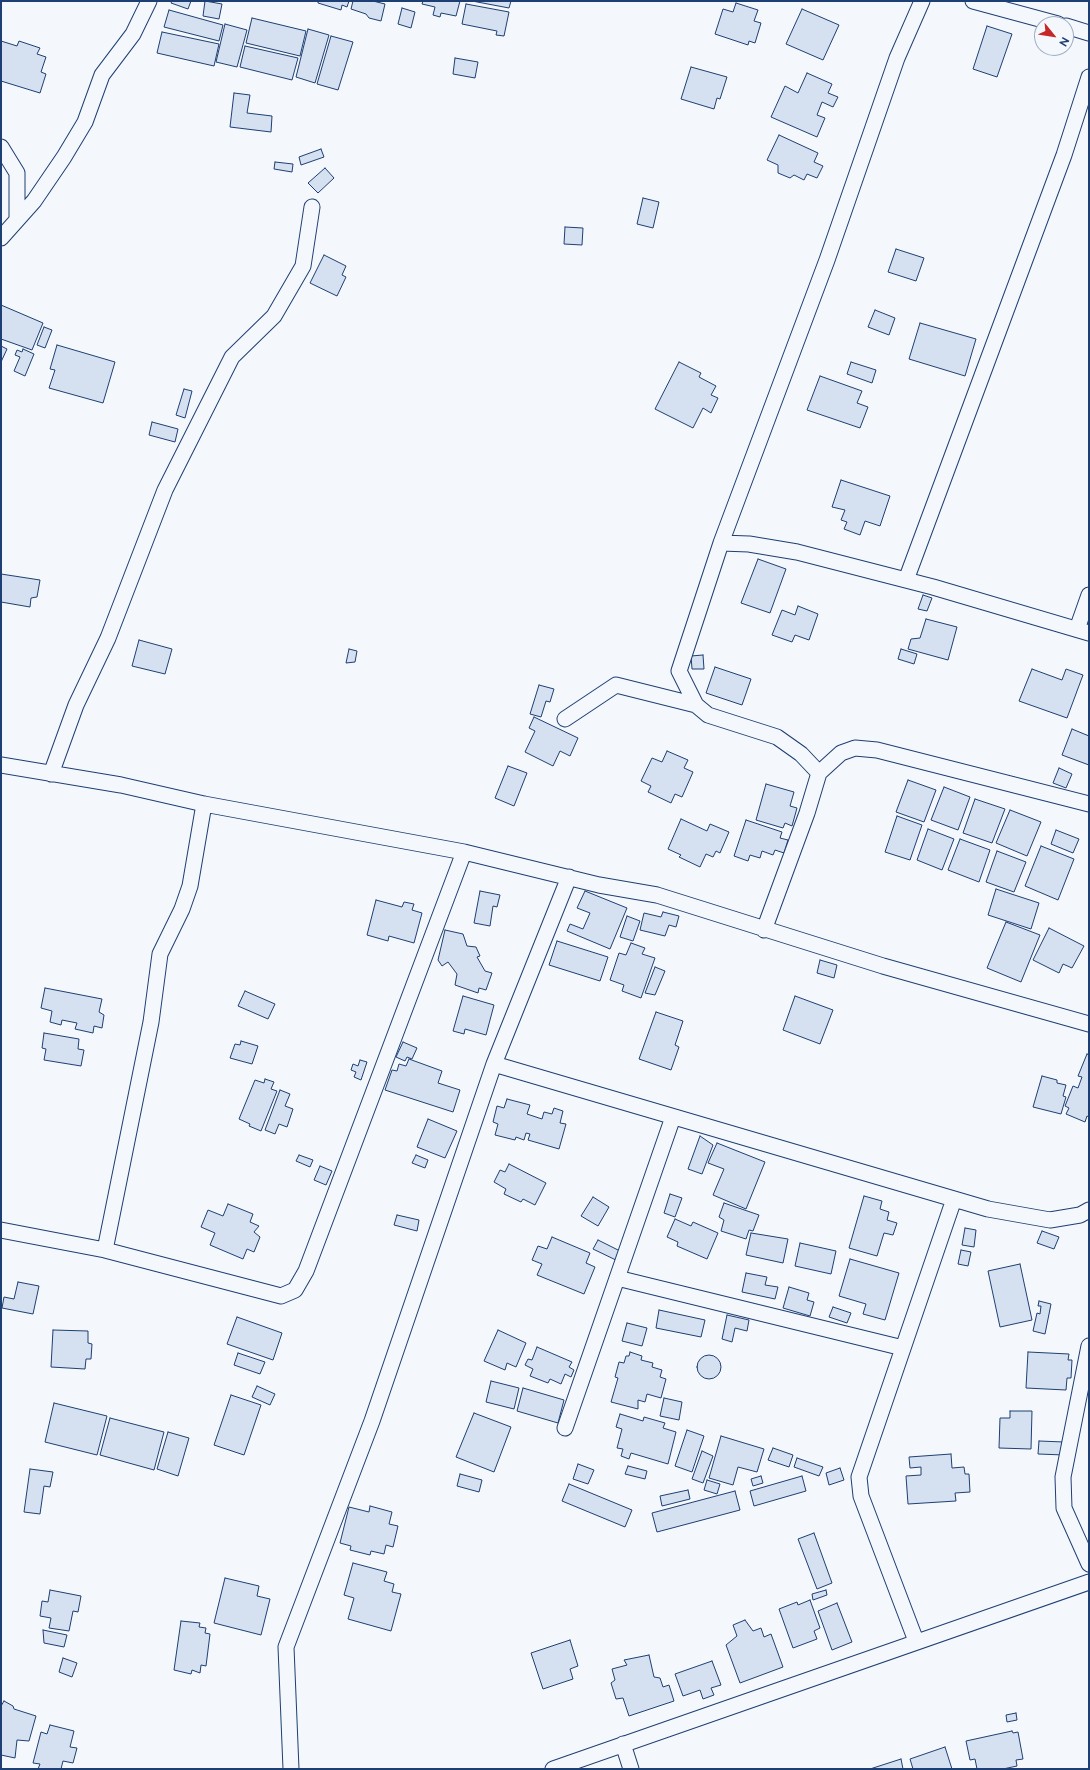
<!DOCTYPE html>
<html>
<head>
<meta charset="utf-8">
<style>
	body { margin:0 }
	#map { position:relative; width:1090px; height:1770px; overflow:hidden; background:#f4f7fb; font-family:Raleway,sans-serif }
	canvas { display:block }
	.frame { position:absolute; inset:0; border:2px solid #1d3f73; pointer-events:none }
	.north { position:absolute; left:1034px; top:16px; width:40px; height:40px; box-sizing:border-box; background:#f4f7fb; border:1px solid #9eadc5; border-radius:50%; rotate:120deg; font-size:11px; font-weight:700; line-height:16px; text-align:center; color:#1d3f73 }
	.north::after { content:''; display:block; margin:auto; width:14px; height:18px; background:#c62828; clip-path:polygon(50% 0,100% 100%,50% 72%,0 100%) }
</style>
</head>
<body>
<div id="map">
<canvas width="1090" height="1770"></canvas>
<div class="frame"></div>
<div class="north">N</div>
</div>
<script>
const c = document.querySelector('canvas').getContext('2d');
c.lineJoin = 'round';
function paint(path, color) { c.fillStyle = color; c.fill(path, 'evenodd'); }
const toPath = rows => new Path2D(rows.map(r => 'M' + r).join(''));
function strokePath(path, color, width, dash) { c.strokeStyle = color; c.lineWidth = width; c.lineCap = dash ? 'butt' : 'round'; c.setLineDash(dash || []); c.stroke(path); }
const building = toPath([
	[172,1,191,1,188,9,171,3,172,1],
	[205,1,222,4,219,19,203,16,205,1],
	[318,1,349,1,347,7,342,5,341,10,318,3,318,1],
	[353,1,373,1,385,4,381,21,369,18,366,14,351,9,353,1],
	[423,1,460,1,456,16,441,13,440,17,433,15,435,7,422,4,423,1],
	[472,1,511,1,509,8,472,1],
	[736,3,758,10,754,21,761,23,755,43,749,41,748,45,715,34,723,9,733,12,736,3],
	[466,4,509,12,504,36,496,35,497,31,462,24,466,4],
	[402,8,415,12,411,28,398,24,402,8],
	[802,9,839,25,823,60,786,44,802,9],
	[169,10,223,25,219,41,164,27,169,10],
	[252,18,306,31,300,56,246,43,252,18],
	[225,24,247,30,237,67,216,62,225,24],
	[987,26,1012,34,997,77,973,69,987,26],
	[308,29,329,35,315,83,296,77,308,29],
	[162,32,219,44,214,66,157,53,162,32],
	[331,36,353,42,338,90,317,84,331,36],
	[1,41,17,46,19,41,40,48,37,54,46,57,41,72,46,74,40,93,1,81,1,41],
	[245,46,298,58,292,80,240,67,245,46],
	[455,58,478,62,475,78,453,74,455,58],
	[691,67,727,77,720,99,717,98,714,109,681,99,691,67],
	[807,73,832,84,828,93,838,97,833,107,822,102,817,115,825,118,817,137,771,117,785,86,798,93,807,73],
	[234,93,250,95,247,113,272,116,271,132,230,127,234,93],
	[779,135,818,153,814,162,823,166,817,178,807,174,804,180,794,175,790,178,778,173,778,165,767,160,779,135],
	[321,149,324,157,301,165,299,157,321,149],
	[275,162,293,164,292,172,274,169,275,162],
	[325,168,334,178,318,193,308,183,325,168],
	[643,198,659,202,653,228,637,224,643,198],
	[565,227,583,228,582,245,564,244,565,227],
	[896,249,924,258,916,281,888,272,896,249],
	[324,255,346,266,342,275,346,277,337,296,310,283,324,255],
	[1,305,43,323,32,350,1,339,1,305],
	[875,310,895,318,889,335,868,327,875,310],
	[920,323,976,339,965,376,909,359,920,323],
	[44,327,52,330,45,348,37,345,44,327],
	[57,345,115,362,103,403,49,388,55,370,50,369,57,345],
	[1,346,7,349,1,362,1,346],
	[23,349,34,354,25,376,14,371,20,357,15,355,17,350,22,352,23,349],
	[679,362,701,373,699,377,716,386,711,395,718,398,711,413,703,408,693,428,655,409,679,362],
	[851,362,876,370,872,383,847,374,851,362],
	[820,376,862,391,857,403,868,407,860,428,807,410,820,376],
	[184,389,192,391,185,418,176,415,184,389],
	[152,422,178,429,175,442,149,435,152,422],
	[841,480,890,496,880,526,865,521,860,535,844,529,847,522,841,520,845,510,832,507,841,480],
	[758,559,786,569,770,613,741,603,758,559],
	[1,574,40,580,37,597,31,598,30,607,1,602,1,574],
	[923,595,932,598,927,611,918,609,923,595],
	[798,606,818,614,809,640,795,635,792,642,772,635,782,610,795,615,798,606],
	[926,619,957,627,948,660,908,649,911,639,920,638,926,619],
	[139,640,172,649,165,674,132,666,139,640],
	[349,649,357,651,355,662,346,663,349,649],
	[901,649,917,654,914,664,898,659,901,649],
	[703,655,704,669,692,669,691,656,703,655],
	[715,667,751,679,742,705,706,693,715,667],
	[1032,669,1062,680,1066,669,1083,675,1067,718,1019,701,1032,669],
	[539,685,554,689,550,702,546,701,541,717,530,714,539,685],
	[534,717,578,738,570,756,560,751,553,766,525,752,535,731,529,728,534,717],
	[1072,729,1089,736,1089,765,1062,755,1072,729],
	[667,751,688,760,684,768,693,772,682,797,675,794,671,803,648,792,651,786,641,781,652,758,662,762,667,751],
	[508,766,527,773,514,806,495,798,508,766],
	[1059,768,1072,774,1066,788,1053,783,1059,768],
	[908,780,936,790,924,822,896,812,908,780],
	[766,784,794,792,790,806,797,808,792,826,785,823,783,828,756,820,766,784],
	[944,787,970,797,958,830,931,820,944,787],
	[975,799,1005,809,992,843,963,833,975,799],
	[1010,810,1041,822,1027,856,996,843,1010,810],
	[897,816,922,825,910,860,885,852,897,816],
	[681,819,707,831,710,824,729,832,720,853,716,851,713,857,706,854,700,867,679,857,681,855,668,849,681,819],
	[746,820,782,832,780,838,788,840,784,853,775,850,773,855,762,851,760,858,750,855,748,861,734,856,746,820],
	[928,829,954,839,942,870,917,860,928,829],
	[1056,830,1079,839,1073,853,1051,844,1056,830],
	[960,839,990,850,979,882,948,870,960,839],
	[1041,846,1074,859,1058,900,1025,886,1041,846],
	[997,851,1026,862,1014,892,986,882,997,851],
	[996,889,1039,903,1031,929,988,915,996,889],
	[480,891,500,895,497,907,493,906,490,926,474,923,480,891],
	[585,891,627,908,610,949,567,931,570,924,583,929,590,913,577,908,585,891],
	[376,900,402,907,404,902,414,904,412,910,422,913,414,943,389,936,388,941,367,935,376,900],
	[663,912,679,916,676,927,669,925,665,936,640,930,644,913,661,917,663,912],
	[627,916,640,921,633,941,620,937,627,916],
	[1006,922,1040,935,1021,982,987,968,1006,922],
	[1049,928,1084,946,1072,968,1063,964,1059,973,1033,960,1049,928],
	[445,930,463,934,467,946,476,947,480,956,477,957,485,971,492,973,486,990,479,988,478,993,455,985,457,974,448,962,442,966,438,960,445,930],
	[557,941,608,957,600,981,549,965,557,941],
	[631,943,645,948,642,954,655,958,641,998,622,991,624,985,610,980,619,953,626,955,631,943],
	[820,960,837,965,834,978,817,973,820,960],
	[655,967,665,971,655,995,645,993,655,967],
	[45,988,102,999,99,1012,104,1015,102,1028,94,1026,93,1033,75,1029,77,1023,62,1020,61,1025,50,1022,52,1011,41,1008,45,988],
	[245,991,275,1004,268,1019,238,1006,245,991],
	[463,996,494,1005,486,1035,465,1029,464,1034,453,1031,463,996],
	[795,996,833,1010,820,1044,783,1030,795,996],
	[656,1012,683,1021,675,1045,679,1047,671,1070,639,1059,656,1012],
	[44,1033,79,1039,78,1049,84,1050,81,1066,44,1060,46,1049,42,1048,44,1033],
	[241,1041,258,1046,252,1064,230,1058,235,1044,240,1045,241,1041],
	[403,1042,417,1048,412,1059,407,1057,405,1061,396,1057,403,1042],
	[1087,1054,1089,1055,1089,1117,1087,1116,1085,1122,1066,1114,1069,1108,1065,1106,1073,1086,1078,1088,1082,1077,1078,1076,1087,1054],
	[409,1059,442,1071,438,1083,460,1090,453,1112,385,1090,392,1070,397,1071,399,1064,406,1066,409,1059],
	[360,1060,367,1062,361,1080,354,1077,356,1072,351,1070,353,1064,358,1066,360,1060],
	[1042,1076,1057,1080,1057,1083,1066,1085,1063,1096,1066,1097,1061,1114,1033,1107,1042,1076],
	[265,1079,274,1082,271,1089,277,1091,261,1131,249,1126,250,1124,239,1119,255,1080,264,1083,265,1079],
	[280,1090,290,1094,285,1106,293,1109,287,1127,279,1124,275,1134,265,1130,280,1090],
	[507,1099,530,1105,527,1114,542,1119,544,1112,552,1114,554,1108,563,1111,560,1123,566,1124,559,1149,528,1140,530,1134,526,1133,524,1140,516,1137,515,1140,495,1135,498,1124,493,1122,497,1106,504,1108,507,1099],
	[428,1119,457,1131,445,1158,417,1147,428,1119],
	[700,1136,713,1145,702,1174,688,1169,700,1136],
	[717,1143,765,1162,746,1209,713,1195,724,1169,708,1163,717,1143],
	[299,1155,313,1160,310,1167,296,1161,299,1155],
	[416,1155,428,1160,425,1168,412,1163,416,1155],
	[509,1164,546,1183,535,1205,523,1199,521,1202,504,1194,506,1189,494,1182,500,1170,505,1172,509,1164],
	[320,1166,332,1171,326,1185,314,1180,320,1166],
	[670,1194,682,1198,675,1217,664,1213,670,1194],
	[864,1196,882,1201,880,1209,889,1212,887,1220,897,1223,893,1235,884,1233,877,1256,849,1248,864,1196],
	[593,1197,609,1207,598,1226,581,1216,593,1197],
	[724,1203,759,1215,753,1231,749,1230,746,1239,721,1231,724,1220,719,1217,724,1203],
	[228,1204,253,1214,250,1222,259,1226,254,1232,260,1237,254,1252,247,1249,243,1259,210,1245,215,1233,201,1227,208,1210,223,1216,228,1204],
	[397,1215,419,1220,417,1231,394,1225,397,1215],
	[675,1219,691,1226,693,1222,718,1233,707,1259,677,1246,678,1242,667,1237,675,1219],
	[965,1228,976,1230,974,1247,962,1245,965,1228],
	[1042,1231,1059,1237,1054,1249,1037,1243,1042,1231],
	[751,1233,788,1239,783,1263,746,1255,751,1233],
	[552,1237,590,1253,586,1263,595,1267,584,1294,537,1275,542,1264,532,1260,538,1246,547,1249,552,1237],
	[598,1240,624,1253,620,1262,593,1249,598,1240],
	[800,1243,836,1251,831,1274,795,1266,800,1243],
	[961,1250,971,1252,968,1266,958,1264,961,1250],
	[850,1259,899,1273,885,1320,863,1314,866,1304,839,1296,850,1259],
	[1020,1264,1032,1320,1000,1327,988,1271,1020,1264],
	[746,1273,767,1277,765,1285,778,1287,775,1299,742,1292,746,1273],
	[18,1282,39,1286,33,1314,2,1308,4,1297,14,1299,18,1282],
	[789,1287,809,1293,807,1300,814,1302,810,1316,783,1308,789,1287],
	[1039,1301,1051,1304,1045,1334,1033,1331,1037,1313,1040,1314,1041,1306,1038,1306,1039,1301],
	[833,1307,851,1313,847,1323,829,1317,833,1307],
	[659,1310,705,1320,701,1337,656,1328,659,1310],
	[727,1315,749,1320,747,1331,735,1328,732,1342,722,1339,727,1315],
	[237,1317,282,1333,273,1360,227,1344,237,1317],
	[627,1323,647,1328,642,1346,622,1341,627,1323],
	[53,1330,88,1331,88,1343,92,1344,91,1359,86,1359,85,1369,51,1367,53,1330],
	[498,1330,526,1343,516,1367,507,1363,505,1370,484,1361,498,1330],
	[537,1347,572,1362,569,1367,574,1370,571,1377,565,1374,561,1384,550,1379,548,1383,530,1376,533,1369,525,1365,528,1359,532,1360,537,1347],
	[630,1352,642,1356,641,1360,653,1363,652,1367,662,1370,660,1377,666,1379,661,1398,647,1394,645,1402,638,1400,638,1409,611,1402,618,1378,615,1377,619,1362,624,1363,626,1356,629,1356,630,1352],
	[1028,1352,1069,1354,1068,1360,1072,1360,1071,1378,1067,1378,1066,1390,1026,1388,1028,1352],
	[238,1353,265,1362,260,1374,234,1365,238,1353],
	'697 1367a12 12 0 1 1 24 0a12 12 0 1 1-24 0Z',
	[491,1381,519,1388,514,1409,486,1402,491,1381],
	[257,1386,275,1394,270,1405,252,1397,257,1386],
	[523,1388,564,1400,558,1423,517,1411,523,1388],
	[231,1395,261,1405,244,1455,214,1445,231,1395],
	[664,1398,682,1402,679,1420,660,1416,664,1398],
	[54,1403,107,1416,97,1455,45,1442,54,1403],
	[1010,1411,1032,1411,1031,1449,999,1448,1000,1418,1010,1418,1010,1411],
	[474,1413,511,1427,494,1472,456,1457,474,1413],
	[620,1414,643,1421,644,1417,665,1423,663,1428,676,1432,668,1464,631,1453,629,1459,621,1456,623,1449,617,1448,622,1429,616,1427,620,1414],
	[110,1418,164,1432,154,1470,100,1455,110,1418],
	[687,1430,704,1436,692,1472,675,1466,687,1430],
	[168,1432,189,1438,178,1476,157,1469,168,1432],
	[721,1436,764,1449,757,1472,738,1467,733,1485,709,1478,721,1436],
	[1039,1441,1064,1442,1064,1455,1038,1454,1039,1441],
	[773,1448,793,1455,789,1467,768,1460,773,1448],
	[702,1451,713,1456,703,1483,692,1479,702,1451],
	[951,1454,952,1468,964,1467,965,1474,969,1474,970,1492,955,1493,956,1501,908,1504,906,1476,921,1475,921,1467,910,1468,909,1457,951,1454],
	[797,1458,823,1467,819,1476,794,1467,797,1458],
	[578,1464,594,1470,588,1484,573,1479,578,1464],
	[628,1466,647,1471,645,1479,625,1474,628,1466],
	[840,1468,844,1480,829,1485,826,1473,840,1468],
	[30,1469,53,1472,50,1487,44,1486,40,1514,24,1512,30,1469],
	[460,1474,482,1480,479,1492,457,1486,460,1474],
	[761,1476,763,1483,753,1486,751,1479,761,1476],
	[802,1476,806,1491,754,1506,750,1491,802,1476],
	[707,1480,720,1484,717,1494,704,1490,707,1480],
	[569,1484,632,1510,625,1527,562,1501,569,1484],
	[688,1490,690,1499,662,1506,660,1496,688,1490],
	[735,1491,740,1510,657,1532,652,1513,735,1491],
	[370,1506,392,1512,389,1524,398,1526,393,1547,386,1545,384,1554,371,1551,370,1555,350,1550,351,1546,340,1543,349,1507,369,1512,370,1506],
	[814,1533,832,1583,817,1589,798,1539,814,1533],
	[353,1563,387,1572,384,1581,394,1584,392,1592,401,1594,391,1631,348,1619,354,1598,344,1595,353,1563],
	[225,1578,259,1586,257,1596,270,1599,261,1635,214,1623,225,1578],
	[50,1590,81,1596,78,1612,73,1611,69,1631,49,1628,51,1618,40,1616,42,1601,48,1602,50,1590],
	[826,1590,827,1595,813,1600,812,1594,826,1590],
	[810,1600,820,1628,814,1631,817,1639,793,1648,779,1609,797,1602,798,1605,810,1600],
	[837,1603,852,1642,832,1650,818,1611,837,1603],
	[745,1620,753,1631,761,1628,764,1637,771,1634,783,1667,740,1683,726,1645,737,1636,733,1625,745,1620],
	[181,1621,200,1623,199,1627,206,1628,205,1633,210,1634,206,1666,201,1665,200,1673,192,1670,191,1674,174,1670,181,1621],
	[43,1630,67,1635,64,1647,44,1643,43,1630],
	[570,1640,578,1666,570,1669,573,1679,543,1689,531,1653,570,1640],
	[649,1655,654,1677,660,1678,663,1687,669,1685,674,1701,629,1716,623,1698,616,1699,611,1683,615,1680,612,1669,627,1665,624,1660,649,1655],
	[63,1658,77,1663,72,1677,59,1672,63,1658],
	[712,1661,721,1685,711,1688,714,1695,703,1699,700,1690,683,1696,675,1674,712,1661],
	[4,1701,13,1706,14,1709,36,1716,29,1741,17,1740,15,1758,1,1755,1,1706,4,1701],
	[1016,1713,1017,1720,1007,1722,1006,1715,1016,1713],
	[50,1725,74,1731,70,1747,77,1748,73,1763,63,1761,61,1769,38,1769,40,1764,33,1763,41,1732,47,1734,50,1725],
	[1012,1731,1013,1733,1018,1732,1023,1759,1016,1760,1017,1766,1003,1769,977,1769,975,1759,970,1760,966,1741,1012,1731],
	[945,1747,952,1769,913,1769,910,1759,945,1747],
	[901,1759,903,1769,870,1769,901,1759]
]);
paint(building, '#d5e0f0');
strokePath(building, '#1d3f73', 1);
const minor = toPath([
	[973,1,1058,24],
	[1066,26,1089,33],
	[1,147,17,173,17,220],
	[1,238,34,201,64,157,85,122,102,75,133,34,149,1],
	[721,543,749,544,797,552,933,587,1089,633],
	[906,580,1064,155,1089,77],
	[1077,629,1089,595],
	[696,705,708,715,777,737,801,754,819,773,807,813,764,930],
	[565,719,616,685,696,705,679,671,721,543,827,260,897,58,922,1],
	[1,765,121,785,204,804,464,852,599,885,657,895,883,966,1089,1024],
	[819,773,841,753,855,748,877,750,1089,804],
	[51,774,76,705,108,638,165,490,232,357,274,316,303,266,312,207],
	[494,1064,988,1209,1050,1220,1080,1215,1089,1210],
	[1,1230,105,1250,281,1296,295,1290,306,1271,464,852],
	[105,1250,151,1022,160,954,182,909,190,886,204,804],
	[617,1278,903,1348],
	[1089,1346,1063,1477,1064,1508,1089,1564],
	[565,1428,673,1117],
	[916,1641,861,1496,859,1477,954,1199],
	[623,1744,631,1769],
	[291,1769,286,1647,372,1421,494,1064,569,877],
	[553,1769,1089,1582]
]);
strokePath(minor, '#1d3f73', 17);
strokePath(minor, '#f4f7fb', 15);
</script>
</body>
</html>
